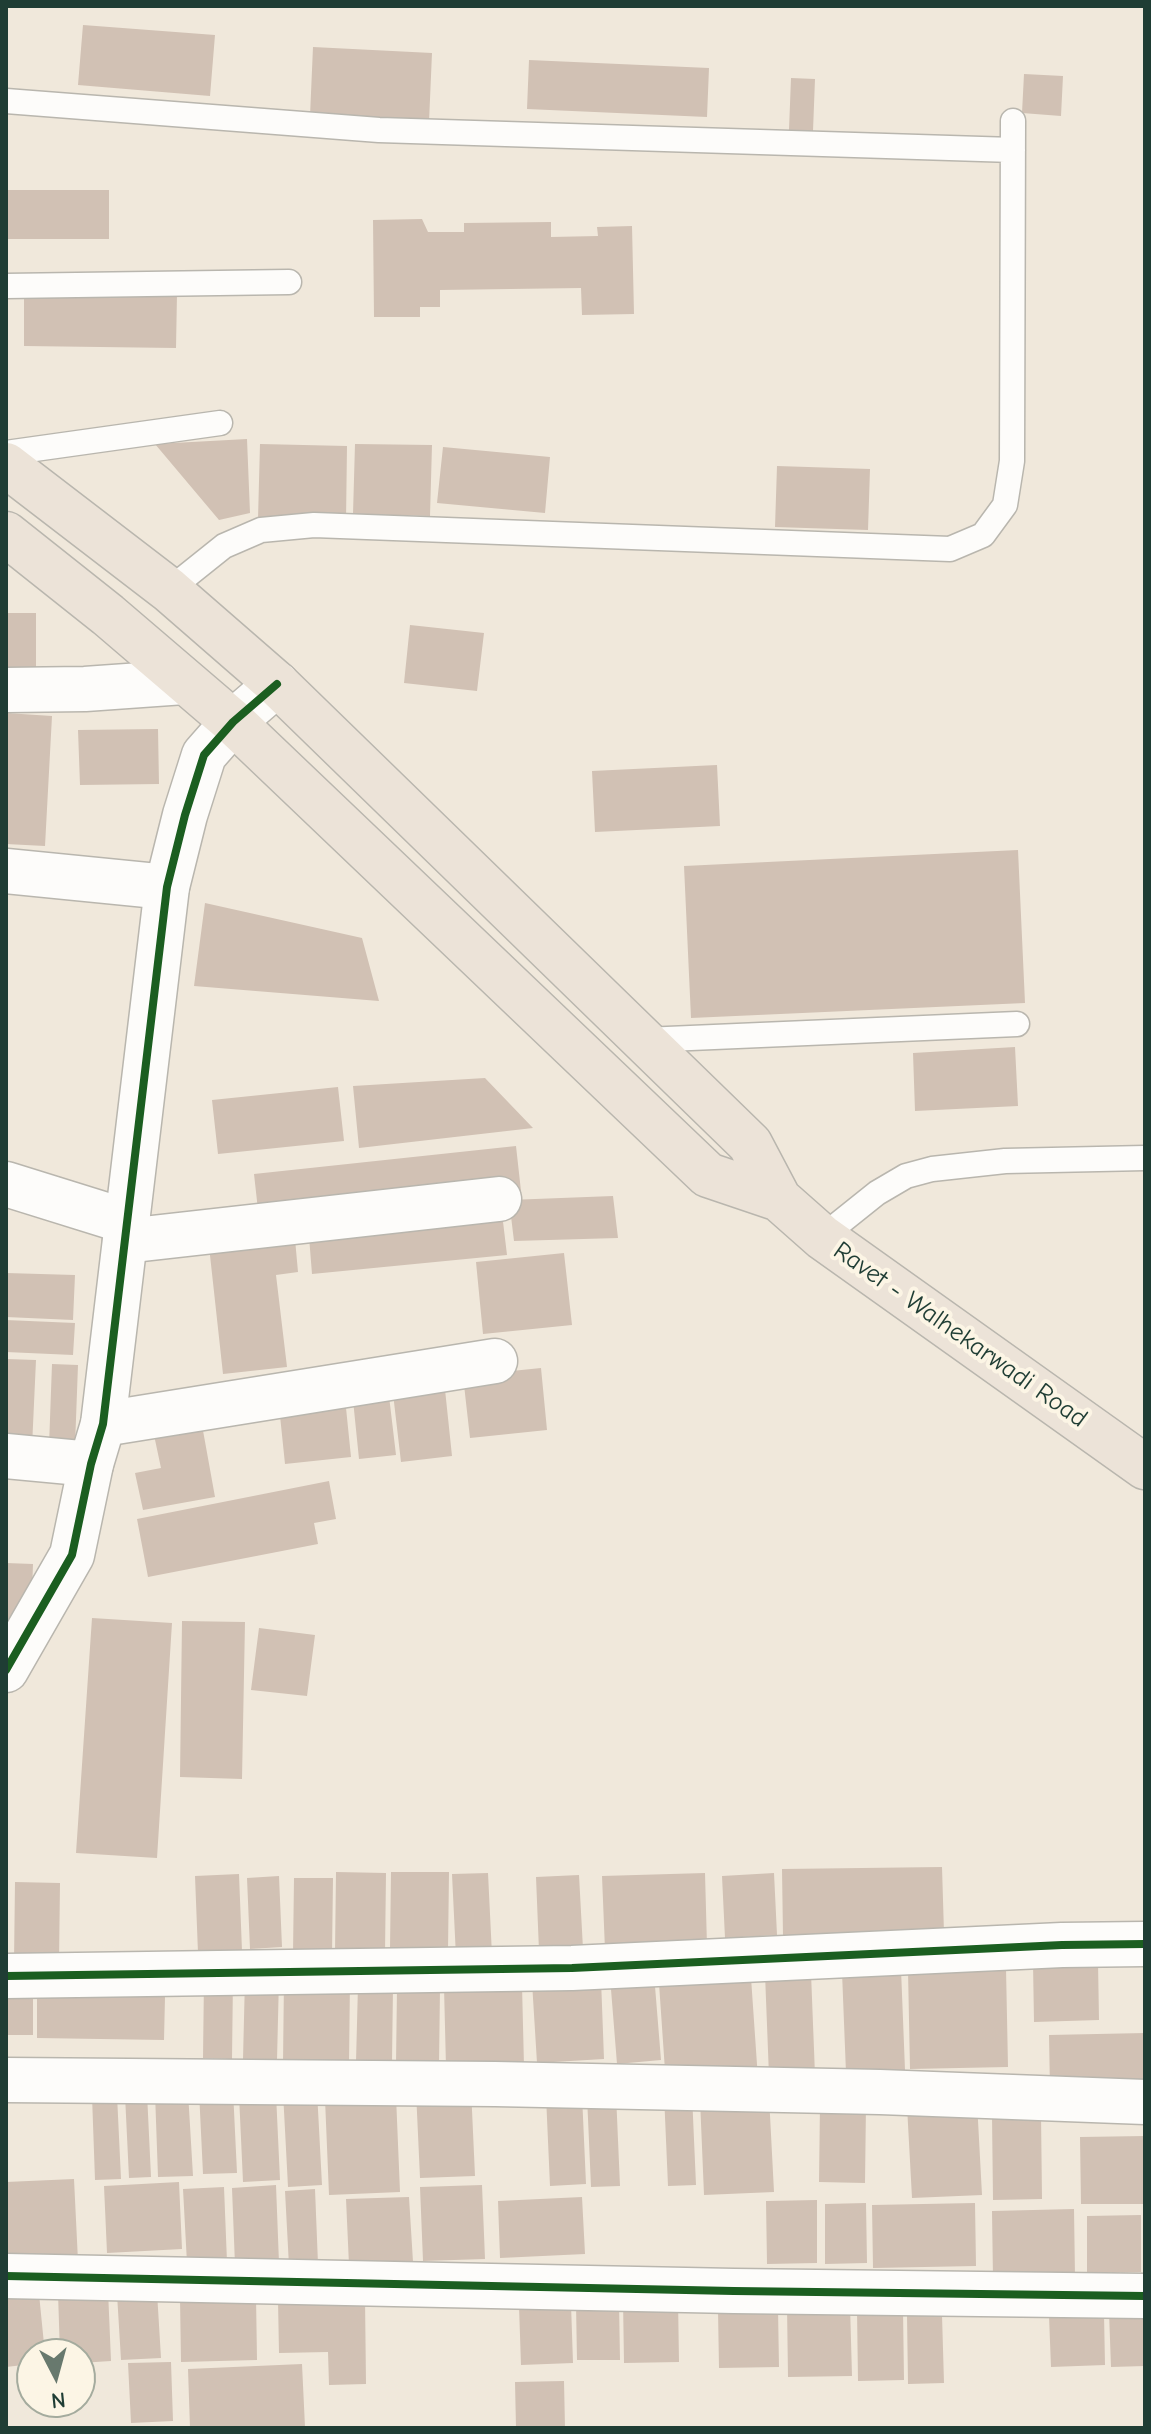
<!DOCTYPE html>
<html>
<head>
<meta charset="utf-8">
<style>
	body { margin:0 }
	#map { position:relative; width:1151px; height:2434px; overflow:hidden; background:#f0e8db; font-family:"Comic Neue",sans-serif }
	canvas { display:block }
	.frame { position:absolute; inset:0; border:8px solid #1f3d34; pointer-events:none }
	.north { position:absolute; left:16px; top:2338px; width:80px; height:80px; box-sizing:border-box; background:#fcf5e5; border:2px solid #a4ab9e; border-radius:50%; rotate:174deg; font-size:22px; font-weight:700; line-height:32px; text-align:center; color:#1f3d34 }
	.north::after { content:''; display:block; margin:auto; width:28px; height:36px; background:#68796e; clip-path:polygon(50% 0,100% 100%,50% 72%,0 100%) }
</style>
</head>
<body>
<div id="map">
<canvas width="1151" height="2434"></canvas>
<div class="frame"></div>
<div class="north">N</div>
</div>
<script>
const c = document.querySelector('canvas').getContext('2d');
c.lineJoin = 'round';
function paint(path, color) { c.fillStyle = color; c.fill(path, 'evenodd'); }
const toPath = rows => new Path2D(rows.map(r => 'M' + r).join(''));
function strokePath(path, color, width, dash) { c.strokeStyle = color; c.lineWidth = width; c.lineCap = dash ? 'butt' : 'round'; c.setLineDash(dash || []); c.stroke(path); }
function label(font, color, halo, rows, align = 'center') {
  c.font = font + ' "Comic Neue",sans-serif'; c.lineWidth = 8; c.setLineDash([]); c.textBaseline = 'middle'; c.strokeStyle = halo; c.fillStyle = color; for (const [text, x, y, turn = 0] of rows) {
    c.save(); c.translate(x, y); c.rotate((+turn || 0) * Math.PI / 180); c.textAlign = isNaN(turn) ? turn : align; if (halo) c.strokeText(text, 0, 0); c.fillText(text, 0, 0); c.restore();
  }
}
paint(toPath([
	[83,25,215,35,210,96,78,85],
	[313,47,432,53,429,122,310,116],
	[529,60,709,68,707,117,527,109],
	[1024,74,1063,76,1061,116,1022,113],
	[791,78,815,79,813,131,789,130],
	[6,190,109,190,109,239,6,239],
	[422,219,428,232,464,232,464,223,551,222,551,237,598,236,597,227,632,226,634,314,582,315,581,288,440,290,440,307,420,307,420,317,374,317,373,220],
	[24,292,177,294,176,348,24,346],
	[247,439,250,513,219,520,155,444],
	[260,444,347,446,346,521,258,519],
	[355,444,432,445,430,516,353,514],
	[443,447,550,457,545,513,437,503],
	[777,466,870,469,868,530,775,527],
	[6,613,36,613,36,675,6,675],
	[410,625,484,633,477,691,404,683],
	[6,713,52,716,45,846,6,844],
	[158,729,159,784,80,785,78,730],
	[717,765,720,826,595,832,592,771],
	[1018,850,1025,1003,691,1018,684,866],
	[205,903,362,938,379,1001,194,986],
	[1015,1047,1018,1106,915,1111,913,1053],
	[485,1078,533,1128,359,1148,353,1086],
	[338,1087,344,1141,218,1154,212,1100],
	[516,1146,521,1191,259,1219,254,1174],
	[613,1196,618,1238,514,1241,509,1200],
	[501,1205,507,1255,312,1274,308,1224],
	[294,1228,298,1272,276,1275,287,1367,223,1374,208,1237],
	[564,1253,572,1325,483,1334,476,1262],
	[6,1273,75,1275,73,1320,6,1317],
	[6,1320,75,1323,73,1355,6,1352],
	[6,1359,36,1360,32,1447,6,1446],
	[52,1364,78,1365,75,1446,49,1446],
	[541,1368,547,1430,470,1438,463,1376],
	[444,1380,452,1456,401,1462,392,1385],
	[389,1396,396,1455,359,1459,353,1400],
	[345,1398,351,1457,285,1464,279,1406],
	[202,1425,215,1497,143,1510,135,1473,161,1468,154,1435],
	[329,1481,336,1519,314,1523,318,1544,148,1577,137,1519],
	[6,1563,33,1564,31,1620,6,1619],
	[92,1618,172,1623,157,1858,76,1853],
	[182,1621,245,1622,242,1779,180,1777],
	[259,1628,315,1635,307,1696,251,1690],
	[942,1867,944,1933,783,1936,782,1869],
	[336,1872,386,1873,385,1953,335,1952],
	[391,1872,449,1872,448,1950,390,1949],
	[488,1873,492,1955,456,1957,452,1874],
	[705,1873,707,1946,605,1950,602,1876],
	[774,1873,777,1935,725,1938,722,1876],
	[239,1874,242,1951,198,1953,195,1876],
	[579,1875,583,1949,539,1951,536,1877],
	[279,1876,282,1947,250,1949,247,1878],
	[294,1878,333,1878,332,1955,293,1954],
	[15,1882,60,1883,59,1963,14,1962],
	[1098,1962,1099,2020,1034,2022,1033,1963],
	[750,1963,758,2079,666,2085,658,1969],
	[1006,1968,1008,2067,910,2069,908,1970],
	[901,1969,905,2070,846,2073,842,1972],
	[811,1973,815,2075,769,2076,765,1974],
	[654,1974,661,2060,617,2064,610,1977],
	[204,1978,233,1978,232,2059,203,2058],
	[245,1978,279,1978,277,2060,243,2059],
	[284,1979,350,1980,349,2064,283,2063],
	[601,1979,604,2059,537,2063,532,1982],
	[358,1985,393,1986,392,2062,356,2062],
	[522,1985,524,2066,446,2067,444,1987],
	[397,1988,440,1988,439,2065,396,2064],
	[6,1991,33,1991,33,2035,6,2035],
	[37,1995,165,1997,164,2040,37,2038],
	[1145,2033,1145,2089,1050,2091,1049,2035],
	[471,2088,475,2176,420,2178,416,2091],
	[233,2090,237,2173,203,2174,199,2091],
	[317,2091,322,2185,288,2187,283,2092],
	[188,2092,193,2176,158,2177,155,2093],
	[147,2093,151,2177,129,2178,125,2095],
	[276,2094,280,2180,243,2182,239,2095],
	[616,2094,620,2186,591,2187,587,2096],
	[664,2094,692,2094,696,2185,668,2186],
	[117,2095,121,2179,95,2180,92,2096],
	[582,2095,586,2184,550,2186,546,2096],
	[396,2096,400,2192,329,2195,325,2099],
	[769,2096,774,2192,704,2195,700,2099],
	[977,2102,982,2195,912,2198,907,2106],
	[820,2104,866,2104,865,2183,819,2182],
	[1041,2114,1042,2199,993,2200,992,2115],
	[1145,2136,1145,2204,1081,2204,1080,2137],
	[74,2179,78,2261,6,2265,6,2182],
	[179,2182,182,2249,107,2253,104,2186],
	[276,2185,279,2263,235,2265,232,2188],
	[482,2185,485,2259,423,2261,420,2187],
	[224,2187,227,2262,187,2263,183,2189],
	[315,2189,318,2264,289,2266,285,2191],
	[409,2197,413,2262,349,2265,346,2199],
	[582,2197,585,2254,500,2258,498,2201],
	[817,2200,817,2263,767,2264,766,2201],
	[866,2203,867,2263,825,2264,825,2204],
	[975,2203,976,2266,873,2268,872,2205],
	[1074,2209,1075,2277,993,2279,992,2211],
	[1141,2215,1141,2272,1087,2273,1087,2216],
	[38,2284,45,2354,32,2354,32,2364,6,2367,6,2286],
	[108,2290,111,2361,80,2363,80,2354,60,2354,58,2293],
	[157,2292,161,2358,121,2360,117,2294],
	[256,2296,257,2360,181,2362,180,2298],
	[365,2298,366,2384,329,2385,328,2352,279,2353,278,2300],
	[678,2299,679,2362,624,2363,623,2300],
	[619,2303,620,2360,577,2360,576,2304],
	[571,2304,573,2363,521,2365,519,2306],
	[850,2305,852,2376,788,2377,787,2306],
	[778,2308,779,2367,719,2368,718,2310],
	[903,2309,904,2380,858,2381,857,2310],
	[1145,2311,1145,2366,1111,2367,1109,2312],
	[1104,2314,1105,2365,1051,2367,1049,2316],
	[907,2315,942,2315,944,2383,908,2384],
	[171,2362,173,2421,131,2423,128,2363],
	[302,2364,305,2427,190,2428,188,2369],
	[564,2381,565,2428,516,2428,515,2382]
]), '#d1c1b4');
const service = toPath([
	[6,101,379,130,1013,150],
	[6,286,289,282],
	[6,453,220,423],
	[169,590,224,546,261,530,314,525,950,549,983,535,1005,505,1012,461,1013,121],
	[644,1040,1017,1024],
	[822,1237,877,1193,906,1176,932,1169,1005,1161,1145,1158]
]);
const minor = toPath([
	[6,690,85,689,184,682],
	[6,871,167,887],
	[6,1184,128,1222],
	[125,1241,499,1199],
	[103,1424,495,1361],
	[6,1456,91,1464],
	[6,1976,572,1968,1062,1945,1145,1944],
	[6,2080,495,2084,880,2092,1145,2102],
	[6,2276,734,2291,1145,2296]
]);
const tertiary = toPath([
	[6,1670,72,1555,91,1464,103,1424,167,887,185,815,204,755,233,722,277,684]
]);
const primary = toPath([
	[6,465,169,590,277,684,750,1144,779,1199,822,1237,1145,1467],
	[6,534,108,615,233,722,708,1175,779,1199]
]);
strokePath(service, '#b9b6ae', 27);
strokePath(minor, '#b9b6ae', 47);
strokePath(tertiary, '#b9b6ae', 47);
strokePath(primary, '#b9b6ae', 47);
strokePath(service, '#fdfcfa', 24);
strokePath(minor, '#fdfcfa', 44);
strokePath(tertiary, '#fdfcfa', 44);
strokePath(primary, '#ece3d8', 44);
strokePath(toPath([
	[6,1670,72,1555,91,1464,103,1424,167,887,185,815,204,755,233,722,277,684],
	[6,1976,572,1968,1062,1945,1145,1944],
	[6,2276,734,2291,1145,2296]
]), '#1b5e20', 8);
label('26px', '#1f3d34', '#fcf5e5', [
	["Ravet - Walhekarwadi Road",960,1335,35]
]);
</script>
</body>
</html>
